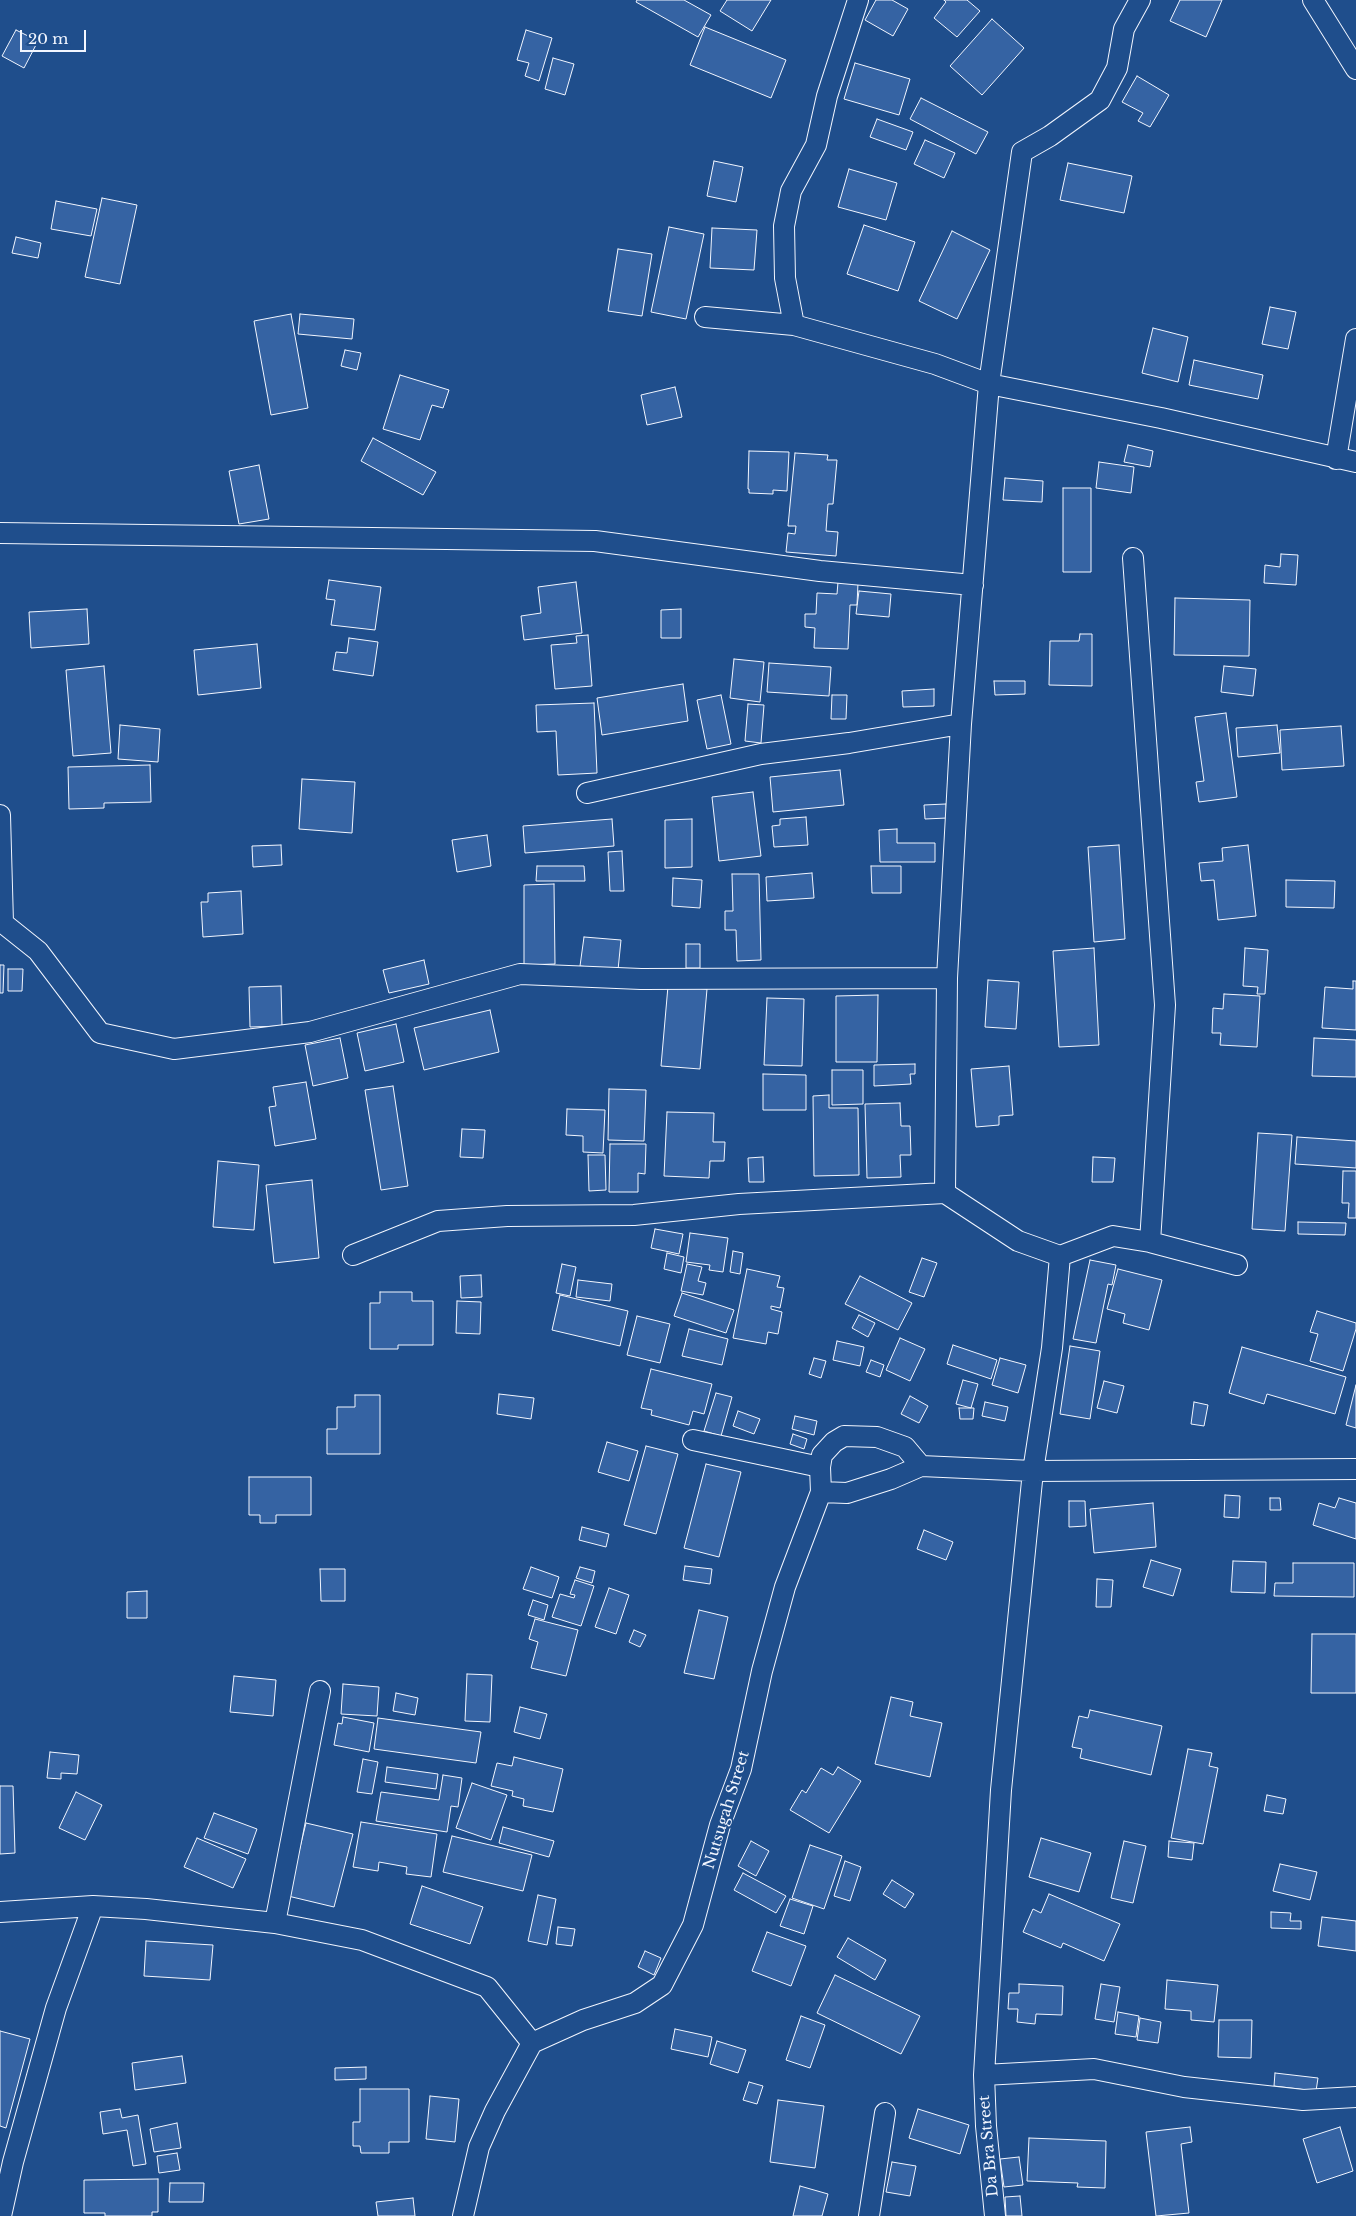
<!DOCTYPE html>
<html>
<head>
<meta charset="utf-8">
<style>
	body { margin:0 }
	#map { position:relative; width:1356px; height:2216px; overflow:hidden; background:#1f4e8c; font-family:"Libre Baskerville",serif }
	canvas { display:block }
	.scale { position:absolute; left:20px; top:30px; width:66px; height:22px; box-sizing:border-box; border:2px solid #f2f6ff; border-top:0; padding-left:6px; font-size:15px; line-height:18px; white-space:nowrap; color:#f2f6ff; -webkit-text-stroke:4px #1f4e8c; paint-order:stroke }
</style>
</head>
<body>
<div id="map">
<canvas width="1356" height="2216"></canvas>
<div class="scale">20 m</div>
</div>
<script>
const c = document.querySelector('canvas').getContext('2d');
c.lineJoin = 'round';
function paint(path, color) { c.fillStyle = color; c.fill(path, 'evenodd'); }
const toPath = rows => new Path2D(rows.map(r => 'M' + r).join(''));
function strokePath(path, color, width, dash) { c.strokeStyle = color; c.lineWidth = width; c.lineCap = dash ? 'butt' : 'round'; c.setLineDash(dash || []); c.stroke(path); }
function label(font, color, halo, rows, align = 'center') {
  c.font = font + ' "Libre Baskerville",serif'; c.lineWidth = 4; c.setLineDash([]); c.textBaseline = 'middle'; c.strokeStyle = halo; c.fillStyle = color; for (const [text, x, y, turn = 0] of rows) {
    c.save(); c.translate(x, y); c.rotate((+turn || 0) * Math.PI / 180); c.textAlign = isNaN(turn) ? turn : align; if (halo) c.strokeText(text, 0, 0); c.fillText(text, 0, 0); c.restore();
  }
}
const building = toPath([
	[637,0,684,0,711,15,698,37,636,2,637,0],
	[727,0,771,0,752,31,720,11,727,0],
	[876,0,892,0,908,9,893,36,865,20,876,0],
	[944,0,967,0,980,11,957,37,934,18,946,2,944,0],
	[1180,0,1222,0,1206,37,1170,21,1180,0],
	[992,19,1024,48,982,95,950,66,992,19],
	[705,27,786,60,771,98,690,65,705,27],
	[16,30,38,41,24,68,2,56,16,30],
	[526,30,552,38,539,81,525,76,529,63,517,60,526,30],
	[553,58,574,64,565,95,545,89,553,58],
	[855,63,910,79,899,115,844,99,855,63],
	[1137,76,1169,95,1150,127,1138,121,1143,113,1122,102,1137,76],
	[921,98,988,132,976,154,910,119,921,98],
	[877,119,913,132,906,150,870,137,877,119],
	[925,140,955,153,944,178,914,164,925,140],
	[714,161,743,167,736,202,707,196,714,161],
	[1068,163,1132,176,1124,213,1060,200,1068,163],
	[849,169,897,183,886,220,838,207,849,169],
	[102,198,137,205,120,284,85,277,102,198],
	[56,201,97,209,91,236,51,229,56,201],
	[864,225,915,242,898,291,847,274,864,225],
	[669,227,704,234,686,319,651,312,669,227],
	[712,228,757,230,754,270,710,268,712,228],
	[952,231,990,250,957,319,919,301,952,231],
	[16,237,41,243,38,258,12,253,16,237],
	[618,249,652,254,642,316,608,311,618,249],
	[1270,307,1296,312,1288,349,1262,344,1270,307],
	[291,314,308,408,271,415,254,321,291,314],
	[300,314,354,319,352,339,298,334,300,314],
	[1153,328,1188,337,1178,382,1142,373,1153,328],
	[345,350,361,353,357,370,341,366,345,350],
	[1194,360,1263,375,1258,399,1189,385,1194,360],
	[400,375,449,390,443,408,432,405,420,440,383,429,400,375],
	[675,387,682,417,647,425,641,395,675,387],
	[373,438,436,472,423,495,361,461,373,438],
	[1128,445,1153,451,1150,467,1124,462,1128,445],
	[749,451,789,452,787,491,773,490,773,494,749,493,749,489,748,489,749,451],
	[795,453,828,455,827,460,837,460,833,504,828,504,826,531,838,532,836,556,786,552,788,533,795,534,796,526,788,526,795,453],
	[1099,462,1134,467,1131,493,1096,488,1099,462],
	[259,465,269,519,239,524,229,471,259,465],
	[1005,478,1043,481,1042,502,1003,500,1005,478],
	[1063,488,1091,488,1091,572,1063,572,1063,488],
	[1281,554,1298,555,1296,585,1264,583,1265,565,1280,567,1281,554],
	[329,580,381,587,375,630,331,625,335,600,326,599,329,580],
	[576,582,582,633,524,640,521,616,541,613,538,587,576,582],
	[838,582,858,583,857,605,850,605,848,649,814,648,815,628,805,627,805,614,816,614,817,593,837,594,838,582],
	[859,591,891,594,889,617,856,614,859,591],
	[1175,598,1250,600,1249,656,1174,655,1175,598],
	[87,609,89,644,31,648,29,612,87,609],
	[681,609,681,638,661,638,661,610,681,609],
	[1080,634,1092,634,1092,686,1049,685,1050,641,1079,641,1080,634],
	[588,635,592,686,555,689,551,645,577,643,576,636,588,635],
	[349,638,378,642,373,676,333,670,336,652,347,653,349,638],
	[257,644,261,688,198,695,194,650,257,644],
	[734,659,764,662,760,702,730,698,734,659],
	[769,663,831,667,829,696,767,692,769,663],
	[104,666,111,753,73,756,66,670,104,666],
	[1224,666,1256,669,1253,696,1221,692,1224,666],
	[994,681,1025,681,1025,694,995,695,994,681],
	[683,684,688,721,602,735,597,698,683,684],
	[934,689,934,706,903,707,902,691,934,689],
	[721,695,731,744,707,749,697,700,721,695],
	[832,695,847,695,846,719,831,719,832,695],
	[594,703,597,773,558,775,556,731,537,732,536,705,594,703],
	[748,704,764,705,761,743,745,741,748,704],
	[1226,713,1237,797,1199,802,1196,782,1204,781,1195,717,1226,713],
	[120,725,160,729,158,762,118,759,120,725],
	[1277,725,1280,753,1238,757,1236,728,1277,725],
	[1341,726,1344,766,1282,770,1280,730,1341,726],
	[150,765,151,802,104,803,104,808,69,809,68,767,150,765],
	[840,770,844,805,773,812,770,777,840,770],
	[302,779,355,782,352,833,299,829,302,779],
	[753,792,761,856,719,861,712,797,753,792],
	[946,804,947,818,925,819,924,805,946,804],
	[806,817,808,845,774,847,772,826,780,825,780,819,806,817],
	[612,819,614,846,525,853,523,826,612,819],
	[692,819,692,867,665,868,665,820,692,819],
	[897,829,897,843,935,843,935,862,880,862,879,830,897,829],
	[487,835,491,866,457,872,452,840,487,835],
	[281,845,282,865,253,867,252,846,281,845],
	[1119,845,1125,939,1094,942,1088,847,1119,845],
	[1248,845,1256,916,1218,920,1214,880,1201,881,1199,863,1223,861,1222,848,1248,845],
	[622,851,624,891,610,891,608,852,622,851],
	[537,866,584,866,585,881,536,881,537,866],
	[871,866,901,866,901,893,872,893,871,866],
	[812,873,814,898,767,901,766,877,812,873],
	[732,874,759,874,761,960,737,961,736,930,725,930,725,911,733,911,732,874],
	[673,878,702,880,700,908,672,906,673,878],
	[1286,880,1335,881,1334,908,1286,907,1286,880],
	[554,884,555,964,524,965,524,885,554,884],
	[241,891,243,934,203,937,201,902,208,902,208,893,241,891],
	[584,937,621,940,618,970,580,966,584,937],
	[686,944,700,944,700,968,686,968,686,944],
	[1094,948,1099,1045,1059,1047,1053,951,1094,948],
	[1245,948,1268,950,1265,994,1257,994,1258,987,1243,986,1245,948],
	[424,960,429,984,389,993,383,970,424,960],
	[0,965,4,965,3,993,0,993,0,965],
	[8,969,23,969,22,991,8,991,8,969],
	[988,980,1019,982,1016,1029,985,1027,988,980],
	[1353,981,1356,981,1356,1030,1322,1028,1325,987,1353,989,1353,981],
	[281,986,282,1026,250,1027,249,987,281,986],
	[668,986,707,989,700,1069,661,1066,668,986],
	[1224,994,1260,996,1257,1047,1220,1045,1221,1033,1212,1033,1213,1008,1223,1009,1224,994],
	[878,995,877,1062,836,1062,836,996,878,995],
	[767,998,804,999,802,1066,764,1065,767,998],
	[490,1010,499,1052,424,1070,414,1028,490,1010],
	[396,1024,404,1062,365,1071,357,1033,396,1024],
	[340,1038,348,1078,313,1086,305,1045,340,1038],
	[1314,1038,1356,1040,1356,1077,1312,1076,1314,1038],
	[915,1064,915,1074,910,1074,911,1084,874,1086,874,1065,915,1064],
	[1009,1066,1013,1115,999,1116,999,1125,976,1127,971,1069,1009,1066],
	[832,1070,863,1070,863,1104,832,1105,832,1070],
	[763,1074,806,1075,806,1110,763,1110,763,1074],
	[306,1082,316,1139,275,1146,269,1107,276,1106,273,1087,306,1082],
	[393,1086,408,1186,381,1190,365,1090,393,1086],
	[609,1089,646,1090,644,1141,608,1140,609,1089],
	[829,1095,829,1108,858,1108,859,1175,814,1176,813,1096,829,1095],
	[900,1103,901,1126,910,1126,911,1155,900,1155,901,1177,867,1178,865,1104,900,1103],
	[567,1109,605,1110,603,1153,583,1152,583,1136,566,1135,567,1109],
	[667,1112,714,1113,713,1142,725,1142,724,1161,710,1161,709,1178,664,1176,667,1112],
	[462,1129,485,1130,483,1158,460,1157,462,1129],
	[1258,1133,1292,1135,1285,1231,1252,1229,1258,1133],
	[1297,1137,1356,1141,1356,1168,1295,1164,1297,1137],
	[610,1144,646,1144,645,1174,638,1173,638,1192,609,1192,610,1144],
	[588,1155,605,1155,606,1190,589,1191,588,1155],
	[763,1157,764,1182,749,1182,748,1158,763,1157],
	[1093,1157,1115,1158,1113,1182,1092,1182,1093,1157],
	[218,1161,259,1165,254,1230,213,1227,218,1161],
	[1343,1171,1356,1171,1356,1218,1348,1218,1349,1203,1342,1203,1343,1171],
	[312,1180,319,1258,274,1263,266,1185,312,1180],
	[1298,1222,1346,1223,1345,1235,1298,1234,1298,1222],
	[655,1229,683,1234,679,1254,651,1248,655,1229],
	[690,1233,728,1238,723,1272,709,1270,710,1265,686,1262,690,1233],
	[733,1251,743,1253,740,1274,730,1272,733,1251],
	[667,1253,684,1257,681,1273,664,1269,667,1253],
	[922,1258,937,1263,924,1297,909,1292,922,1258],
	[1090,1260,1116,1265,1112,1285,1108,1284,1096,1343,1073,1339,1090,1260],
	[562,1264,576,1267,570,1296,556,1293,562,1264],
	[687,1264,702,1267,698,1281,706,1283,703,1295,681,1291,687,1264],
	[747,1269,780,1276,777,1287,784,1288,780,1308,771,1306,771,1309,782,1312,778,1334,768,1332,766,1344,733,1338,747,1269],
	[1118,1269,1162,1280,1149,1330,1123,1323,1125,1314,1107,1309,1118,1269],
	[481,1275,482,1297,461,1298,460,1276,481,1275],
	[860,1276,912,1303,898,1330,845,1304,860,1276],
	[578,1280,612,1284,610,1301,576,1297,578,1280],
	[380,1292,412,1292,412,1301,433,1301,433,1345,398,1345,398,1349,370,1349,370,1303,380,1303,380,1292],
	[682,1293,734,1310,726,1333,674,1316,682,1293],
	[560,1295,628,1311,620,1346,552,1330,560,1295],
	[457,1301,481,1302,480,1334,456,1333,457,1301],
	[1317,1311,1356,1323,1356,1329,1343,1371,1310,1361,1318,1334,1310,1332,1317,1311],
	[859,1315,875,1323,868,1337,852,1328,859,1315],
	[637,1316,670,1324,660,1363,627,1355,637,1316],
	[689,1329,728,1339,722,1365,682,1356,689,1329],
	[900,1338,925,1349,910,1381,886,1370,900,1338],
	[837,1341,864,1347,860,1366,833,1360,837,1341],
	[953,1345,997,1360,991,1379,947,1364,953,1345],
	[1070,1346,1100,1351,1090,1419,1060,1414,1070,1346],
	[1242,1347,1346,1377,1335,1414,1267,1394,1264,1404,1229,1393,1242,1347],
	[814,1358,826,1361,821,1378,809,1374,814,1358],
	[1000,1358,1026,1365,1018,1393,992,1385,1000,1358],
	[871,1360,884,1365,880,1377,866,1372,871,1360],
	[651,1369,712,1384,704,1414,693,1411,689,1425,651,1415,652,1410,641,1408,651,1369],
	[963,1380,978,1384,971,1408,956,1404,963,1380],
	[1104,1381,1124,1386,1117,1413,1097,1408,1104,1381],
	[1356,1385,1356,1428,1346,1425,1356,1385],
	[716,1393,732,1397,721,1436,704,1431,716,1393],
	[499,1394,534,1398,531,1419,497,1414,499,1394],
	[355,1395,380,1395,380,1454,327,1454,327,1429,337,1429,337,1407,355,1407,355,1395],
	[910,1396,928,1406,919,1423,901,1414,910,1396],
	[985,1402,1008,1407,1005,1421,982,1416,985,1402],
	[1194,1402,1208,1405,1204,1426,1191,1424,1194,1402],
	[959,1408,974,1408,973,1419,960,1419,959,1408],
	[738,1411,760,1419,754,1434,733,1426,738,1411],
	[795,1416,817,1421,814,1435,792,1429,795,1416],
	[793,1434,807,1439,804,1449,790,1444,793,1434],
	[607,1442,638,1451,629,1481,598,1472,607,1442],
	[646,1446,678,1454,656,1534,624,1525,646,1446],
	[706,1464,741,1472,719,1557,684,1548,706,1464],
	[249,1477,311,1477,311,1515,276,1515,276,1523,260,1523,260,1515,249,1515,249,1477],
	[1225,1495,1240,1496,1239,1518,1224,1517,1225,1495],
	[1270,1498,1280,1498,1281,1510,1270,1510,1270,1498],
	[1339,1498,1356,1503,1356,1539,1313,1525,1319,1503,1335,1508,1339,1498],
	[1069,1501,1085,1501,1086,1526,1069,1527,1069,1501],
	[1153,1503,1156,1547,1094,1553,1090,1509,1153,1503],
	[582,1527,609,1534,606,1547,579,1540,582,1527],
	[924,1530,953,1542,946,1560,917,1549,924,1530],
	[1151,1560,1181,1569,1173,1596,1143,1587,1151,1560],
	[1233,1561,1266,1562,1265,1593,1231,1592,1233,1561],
	[1293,1563,1354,1563,1354,1597,1274,1596,1275,1583,1293,1583,1293,1563],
	[685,1566,712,1569,710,1584,683,1580,685,1566],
	[531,1567,559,1577,552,1598,523,1589,531,1567],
	[580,1567,595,1571,592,1583,576,1578,580,1567],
	[320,1569,345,1569,345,1601,321,1601,320,1569],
	[1097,1579,1113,1580,1111,1607,1096,1607,1097,1579],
	[575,1580,594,1586,581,1626,552,1617,560,1594,574,1598,575,1595,570,1594,575,1580],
	[609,1588,629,1595,616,1634,595,1627,609,1588],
	[147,1591,147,1618,127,1618,127,1592,147,1591],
	[533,1600,548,1605,544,1620,528,1615,533,1600],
	[699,1610,728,1617,714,1679,684,1673,699,1610],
	[535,1619,578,1630,566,1676,531,1668,538,1642,529,1639,535,1619],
	[634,1630,646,1635,640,1647,629,1642,634,1630],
	[1312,1634,1356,1634,1356,1693,1311,1693,1312,1634],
	[467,1674,492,1675,490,1722,465,1721,467,1674],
	[234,1676,276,1680,273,1716,230,1712,234,1676],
	[343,1684,379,1687,377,1716,341,1714,343,1684],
	[396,1693,418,1698,415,1715,393,1711,396,1693],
	[891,1697,913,1702,910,1716,942,1723,930,1777,875,1764,891,1697],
	[520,1707,547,1714,540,1739,514,1732,520,1707],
	[1090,1710,1162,1726,1151,1775,1080,1758,1082,1749,1072,1747,1079,1716,1088,1718,1090,1710],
	[343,1717,374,1723,369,1752,334,1745,338,1723,342,1724,343,1717],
	[378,1718,481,1732,476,1763,374,1749,378,1718],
	[1188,1749,1212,1753,1209,1766,1218,1768,1203,1844,1171,1838,1188,1749],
	[50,1752,79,1755,77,1774,61,1773,61,1779,47,1778,50,1752],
	[514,1757,563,1769,553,1812,523,1806,524,1799,512,1796,513,1791,491,1786,497,1763,512,1766,514,1757],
	[363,1759,378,1762,372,1794,357,1792,363,1759],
	[387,1767,438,1774,436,1789,385,1782,387,1767],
	[838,1767,861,1781,829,1833,790,1810,802,1790,806,1793,821,1768,833,1775,838,1767],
	[443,1775,462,1778,458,1807,451,1806,447,1832,376,1821,381,1792,439,1800,443,1775],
	[472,1783,507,1795,491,1840,456,1828,472,1783],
	[0,1786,13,1786,15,1853,0,1854,0,1786],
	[76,1792,102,1805,85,1840,59,1828,76,1792],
	[1267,1795,1286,1799,1283,1814,1264,1811,1267,1795],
	[214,1813,257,1829,248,1854,204,1838,214,1813],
	[361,1822,437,1834,431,1877,406,1874,407,1867,379,1862,378,1871,353,1867,361,1822],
	[306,1823,353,1834,334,1907,288,1896,306,1823],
	[503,1827,554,1841,549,1857,499,1843,503,1827],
	[452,1836,532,1855,523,1891,443,1872,452,1836],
	[197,1838,246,1859,233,1888,184,1867,197,1838],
	[1041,1838,1091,1853,1079,1892,1029,1877,1041,1838],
	[751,1841,769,1851,756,1876,738,1866,751,1841],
	[1124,1841,1146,1846,1133,1903,1111,1898,1124,1841],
	[1169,1841,1194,1843,1192,1860,1168,1857,1169,1841],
	[810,1845,842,1856,824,1909,792,1898,810,1845],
	[845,1861,861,1867,850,1901,834,1896,845,1861],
	[1280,1864,1317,1872,1310,1900,1273,1891,1280,1864],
	[743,1873,786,1896,776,1913,734,1890,743,1873],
	[892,1880,914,1894,905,1908,883,1894,892,1880],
	[422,1886,483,1907,470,1944,410,1924,422,1886],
	[1049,1894,1120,1924,1104,1961,1063,1943,1061,1948,1023,1932,1033,1909,1041,1913,1049,1894],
	[538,1895,556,1899,547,1945,528,1941,538,1895],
	[790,1899,813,1906,804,1934,780,1926,790,1899],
	[1271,1912,1291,1913,1290,1921,1301,1921,1301,1929,1271,1928,1271,1912],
	[1322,1917,1356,1921,1356,1951,1318,1946,1322,1917],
	[558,1927,575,1929,572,1946,556,1944,558,1927],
	[767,1932,806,1946,791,1986,752,1971,767,1932],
	[848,1938,886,1960,875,1980,837,1957,848,1938],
	[146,1941,213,1945,210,1980,144,1976,146,1941],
	[645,1951,661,1958,654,1975,638,1967,645,1951],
	[835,1975,920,2016,901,2054,817,2013,835,1975],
	[1167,1980,1218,1985,1214,2022,1191,2020,1191,2011,1165,2009,1167,1980],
	[1019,1984,1063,1986,1062,2015,1036,2014,1035,2024,1017,2022,1018,2009,1008,2009,1009,1993,1019,1993,1019,1984],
	[1101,1984,1120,1987,1114,2022,1095,2019,1101,1984],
	[1118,2012,1139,2016,1136,2037,1115,2034,1118,2012],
	[801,2016,825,2025,810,2068,786,2060,801,2016],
	[1140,2018,1161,2022,1158,2043,1137,2040,1140,2018],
	[1219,2020,1252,2020,1251,2058,1218,2057,1219,2020],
	[675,2029,712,2037,708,2057,671,2049,675,2029],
	[0,2031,30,2039,6,2128,0,2126,0,2031],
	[717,2041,746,2050,738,2073,710,2064,717,2041],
	[182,2056,186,2083,135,2090,132,2063,182,2056],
	[366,2067,366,2079,335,2080,335,2068,366,2067],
	[1275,2073,1318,2078,1316,2091,1274,2086,1275,2073],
	[749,2082,763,2086,757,2104,743,2100,749,2082],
	[360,2089,409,2089,409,2142,389,2142,389,2153,361,2153,360,2146,353,2146,353,2122,360,2122,360,2089],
	[430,2096,459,2099,455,2142,426,2139,430,2096],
	[778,2100,824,2106,815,2168,770,2162,778,2100],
	[120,2109,122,2118,138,2115,146,2164,133,2166,127,2130,103,2134,100,2112,120,2109],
	[918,2109,969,2125,960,2154,909,2138,918,2109],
	[177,2123,181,2148,154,2152,150,2129,177,2123],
	[1190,2127,1192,2142,1181,2144,1189,2213,1156,2216,1146,2132,1190,2127],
	[1340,2127,1353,2171,1317,2183,1303,2139,1340,2127],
	[1029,2138,1106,2141,1105,2188,1077,2187,1078,2183,1027,2181,1029,2138],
	[177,2153,180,2170,159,2173,157,2156,177,2153],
	[1019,2157,1023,2185,1004,2187,1000,2159,1019,2157],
	[892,2162,916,2166,910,2196,886,2192,892,2162],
	[158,2179,158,2212,152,2212,152,2216,105,2216,105,2213,84,2213,84,2180,158,2179],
	[170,2183,204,2183,203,2202,169,2202,170,2183],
	[800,2186,828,2194,822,2216,793,2216,800,2186],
	[1020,2196,1022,2216,1006,2216,1005,2197,1020,2196],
	[413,2198,415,2216,378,2216,376,2202,413,2198]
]);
paint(building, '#3563a3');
strokePath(building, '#f2f6ff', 1);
const street = toPath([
	[1140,0,1124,29,1117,68,1100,100,1050,136,1022,152,989,384,961,724,947,978,945,1193,1018,1241,1060,1256,1113,1236,1150,1242,1237,1265],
	[1313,0,1356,69],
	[705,317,794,325,935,364,989,384,1161,418,1356,462],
	[794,325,785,278,784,226,791,191,816,145,827,96,858,0],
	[1336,459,1356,339],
	[0,533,595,541,820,571,973,585],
	[1133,558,1165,1005,1150,1242],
	[587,793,761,754,849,743,961,724],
	[0,815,3,923],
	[0,922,3,923,38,951,100,1033,174,1049,310,1032,520,974,641,979,947,978],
	[353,1255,438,1221,507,1216,634,1215,739,1204,945,1193],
	[693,1440,820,1467],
	[821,1492,820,1467,822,1455,834,1442,844,1436,877,1437,905,1447,921,1466],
	[0,1912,93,1906,146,1909,275,1923,362,1940,487,1987,532,2043],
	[275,1923,320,1691],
	[984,2075,1094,2069,1184,2087,1303,2100,1356,2097],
	[1,2216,13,2162,56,2008,93,1906],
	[463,2216,479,2147,495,2111,532,2043,583,2020,635,2003,662,1985,693,1925,720,1825,741,1769,762,1671,785,1587,821,1492,847,1493,891,1479,921,1466,1033,1471,1356,1469],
	[869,2216,885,2113],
	[995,2216,986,2126,984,2075,1001,1790,1033,1471,1052,1348,1060,1256]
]);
strokePath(street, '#f2f6ff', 22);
strokePath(street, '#1f4e8c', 20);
label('15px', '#f2f6ff', '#1f4e8c', [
	["Nutsugah Street",727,1810,-73],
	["Da Bra Street",989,2146,-95]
]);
</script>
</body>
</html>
